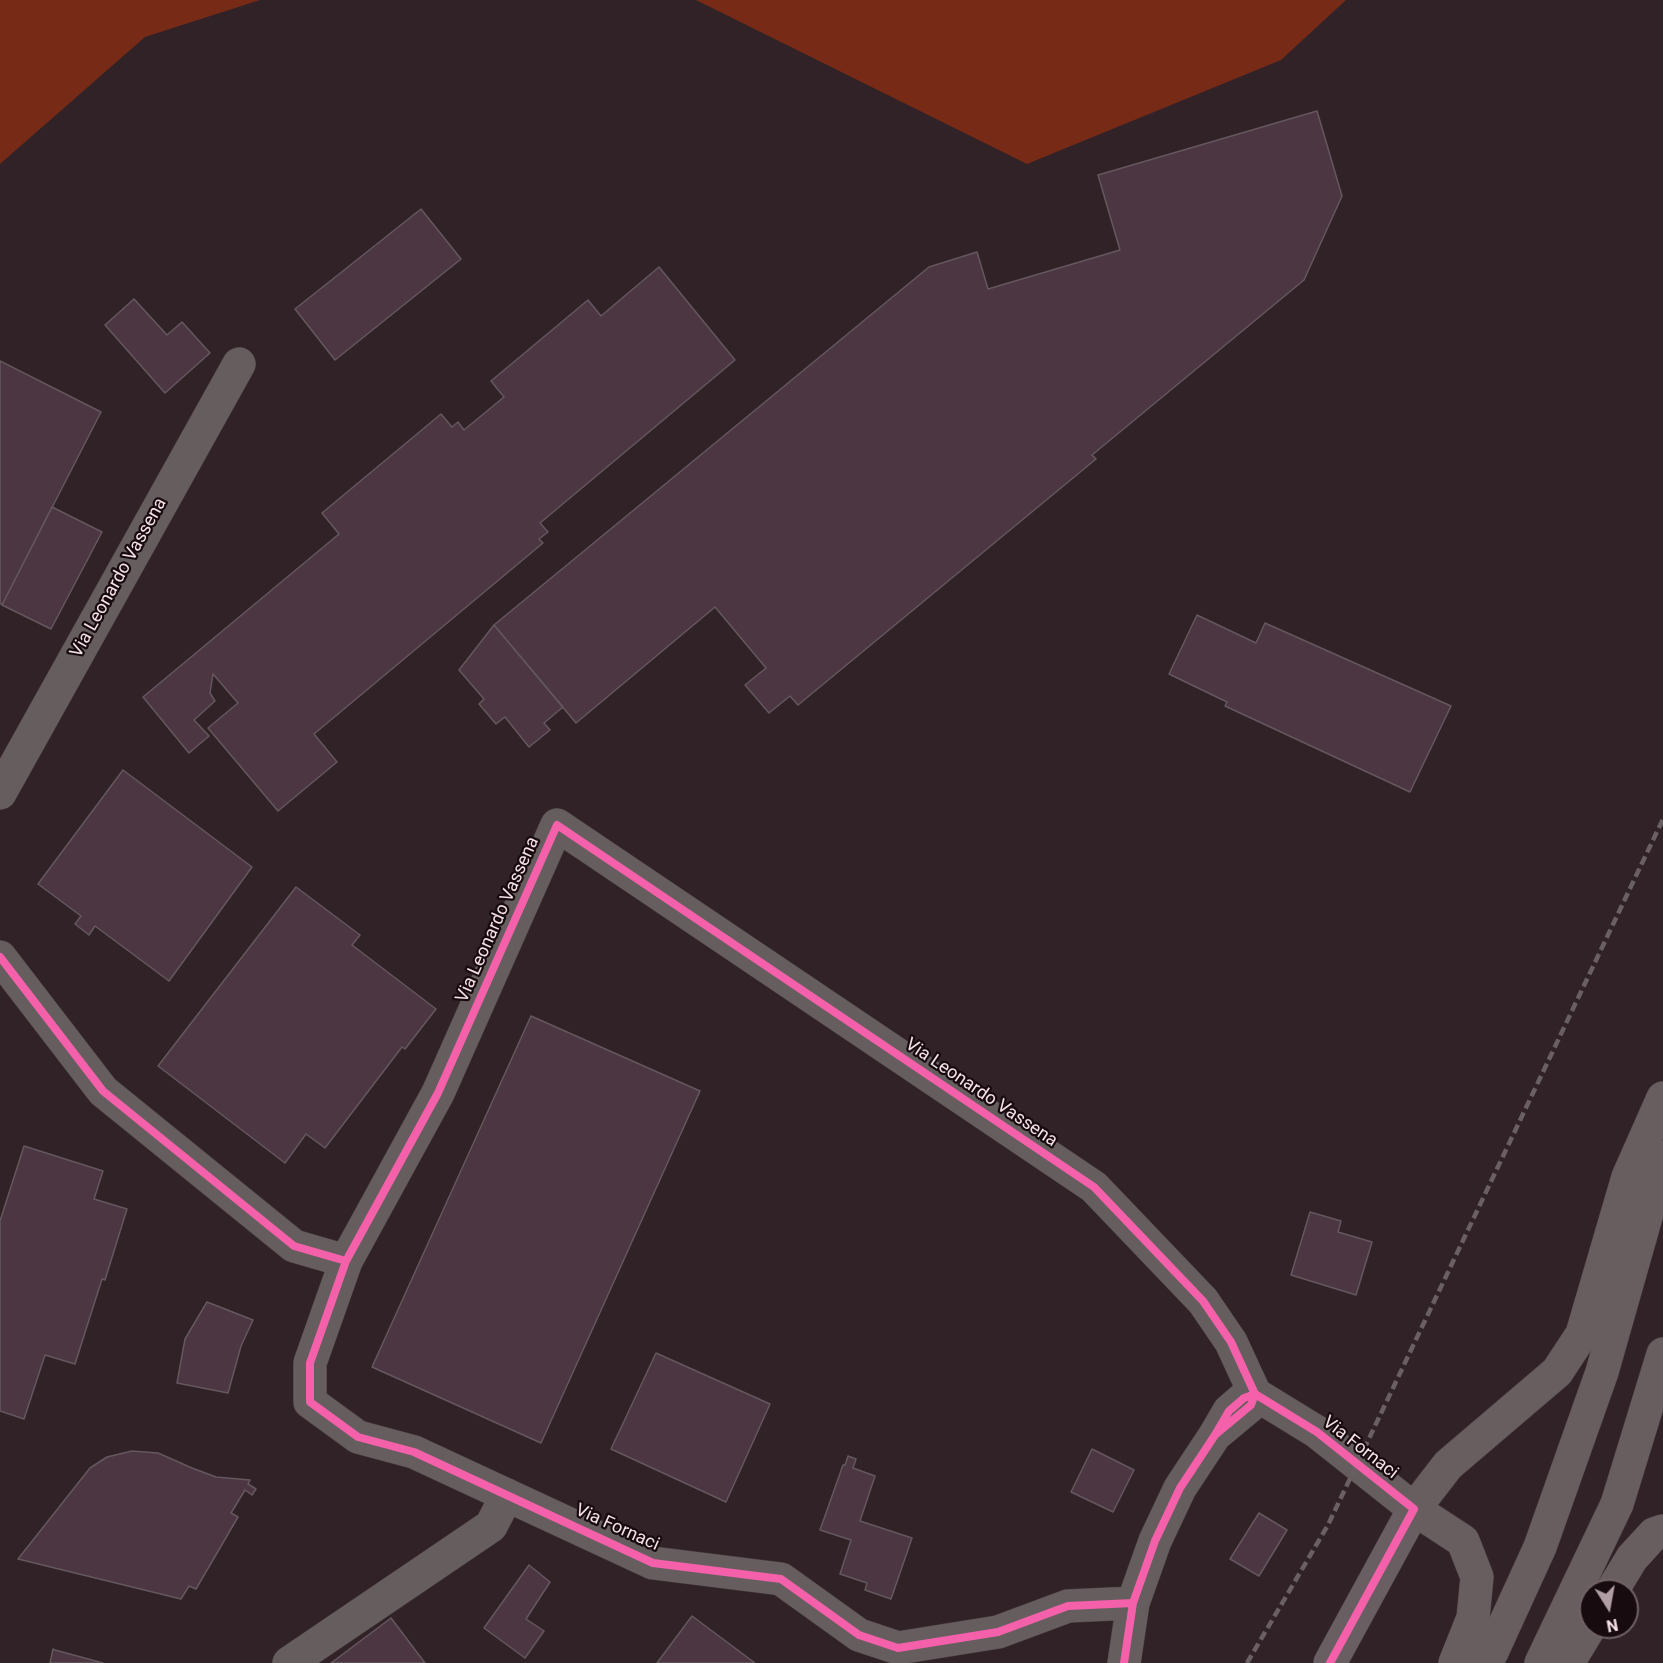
<!DOCTYPE html>
<html>
<head>
<meta charset="utf-8">
<style>
	body { margin:0 }
	#map { position:relative; width:1663px; height:1663px; overflow:hidden; background:#312227; font-family:Roboto,sans-serif }
	canvas { display:block }
	.north { position:absolute; left:1579px; top:1579px; width:60px; height:60px; box-sizing:border-box; background:#170b0f; border:2px solid #706165; border-radius:50%; rotate:169deg; font-size:16px; font-weight:700; line-height:24px; text-align:center; color:#f5e1e7 }
	.north::after { content:''; display:block; margin:auto; width:21px; height:27px; background:#b09ea4; clip-path:polygon(50% 0,100% 100%,50% 72%,0 100%) }
</style>
</head>
<body>
<div id="map">
<canvas width="1663" height="1663"></canvas>
<div class="north">N</div>
</div>
<script>
const c = document.querySelector('canvas').getContext('2d');
c.lineJoin = 'round';
function paint(path, color) { c.fillStyle = color; c.fill(path, 'evenodd'); }
const toPath = rows => new Path2D(rows.map(r => 'M' + r).join(''));
function strokePath(path, color, width, dash) { c.strokeStyle = color; c.lineWidth = width; c.lineCap = dash ? 'butt' : 'round'; c.setLineDash(dash || []); c.stroke(path); }
function label(font, color, halo, rows, align = 'center') {
  c.font = font + ' Roboto,sans-serif'; c.lineWidth = 4.5; c.setLineDash([]); c.textBaseline = 'middle'; c.strokeStyle = halo; c.fillStyle = color; for (const [text, x, y, turn = 0] of rows) {
    c.save(); c.translate(x, y); c.rotate((+turn || 0) * Math.PI / 180); c.textAlign = isNaN(turn) ? turn : align; if (halo) c.strokeText(text, 0, 0); c.fillText(text, 0, 0); c.restore();
  }
}
paint(toPath([
	[0,0,260,0,145,37,0,164],
	[696,0,1346,0,1281,60,1027,164]
]), '#772a15');
const building = toPath([
	[1317,111,1342,196,1304,280,1092,455,1096,459,798,705,790,696,769,713,745,685,766,668,715,607,576,723,494,625,929,267,977,252,988,289,1120,250,1098,175,1317,111],
	[421,209,461,259,335,360,295,309,421,209],
	[659,267,735,360,540,523,548,532,539,539,543,543,314,734,337,762,278,811,208,728,238,703,213,674,210,693,215,701,194,720,209,736,189,753,143,697,339,534,322,513,441,414,452,427,458,422,464,430,504,397,491,381,588,300,601,316,659,267],
	[134,299,167,335,182,322,210,353,165,393,105,325,134,299],
	[0,361,101,412,2,605,0,603,0,361],
	[52,507,102,532,51,629,2,605,52,507],
	[1197,615,1256,643,1265,623,1451,706,1410,792,1225,706,1227,702,1169,674,1197,615],
	[494,625,563,707,544,723,550,730,529,747,505,717,496,724,479,704,484,699,459,670,494,625],
	[123,770,252,867,169,981,95,926,89,935,75,924,81,916,38,884,123,770],
	[296,887,360,935,352,945,436,1009,405,1049,402,1047,325,1148,306,1134,285,1163,158,1066,296,887],
	[531,1016,700,1091,541,1443,372,1367,531,1016],
	[24,1146,103,1171,94,1199,127,1209,105,1280,102,1279,75,1364,45,1355,24,1419,0,1411,0,1221,24,1146],
	[1310,1212,1341,1221,1338,1232,1372,1242,1356,1295,1291,1275,1310,1212],
	[207,1302,253,1320,241,1346,228,1393,177,1383,185,1339,207,1302],
	[656,1353,770,1404,726,1502,611,1449,656,1353],
	[1092,1449,1134,1470,1113,1512,1071,1492,1092,1449],
	[132,1451,158,1453,192,1468,216,1477,250,1480,248,1484,256,1489,252,1495,245,1490,231,1513,238,1517,196,1589,189,1586,181,1599,18,1559,90,1468,107,1457,132,1451],
	[848,1456,856,1459,853,1468,875,1476,860,1521,912,1538,891,1599,865,1590,867,1583,840,1574,851,1540,820,1530,843,1465,845,1465,848,1456],
	[1259,1513,1287,1530,1259,1576,1230,1559,1259,1513],
	[529,1565,550,1582,526,1619,544,1631,525,1658,484,1628,529,1565],
	[692,1616,755,1663,657,1663,692,1616],
	[391,1618,425,1663,331,1663,391,1618],
	[53,1649,55,1650,103,1663,50,1663,53,1649]
]);
paint(building, '#4b3642');
strokePath(building, '#64585e', 1.5);
const minor = toPath([
	[0,793,239,364],
	[0,957,103,1091,294,1246,346,1261,438,1093,557,825,1094,1187,1203,1301,1231,1342,1255,1394],
	[346,1261,310,1363,310,1402,358,1437,414,1452,653,1563,781,1579,859,1635,898,1648,998,1632,1068,1606,1133,1603],
	[1255,1394,1317,1432,1414,1509],
	[1255,1394,1251,1405,1215,1435,1229,1411,1244,1398,1255,1394],
	[289,1663,491,1526,507,1495],
	[1124,1663,1133,1603,1155,1541,1180,1488,1215,1435]
]);
const secondary = toPath([
	[1330,1663,1414,1509]
]);
const primary = toPath([
	[1612,1591,1632,1558,1654,1534,1663,1531],
	[1455,1663,1473,1618,1477,1577,1463,1541,1414,1509,1448,1465,1557,1372,1582,1334,1628,1177,1663,1098],
	[1485,1663,1492,1652,1540,1547,1602,1372,1663,1157],
	[1541,1663,1617,1504,1663,1354],
	[1568,1663,1591,1625]
]);
strokePath(minor, '#4b3e43', 34);
strokePath(secondary, '#4b3e43', 34);
strokePath(primary, '#4b3e43', 34);
strokePath(minor, '#665e5e', 33);
strokePath(secondary, '#695f62', 33);
strokePath(primary, '#685e60', 33);
strokePath(toPath([
	[1247,1663,1328,1525,1663,819]
]), '#6a5f62', 4.5, [9, 4.5]);
strokePath(toPath([
	[0,957,103,1091,294,1246,346,1261,438,1093,557,825,1094,1187,1203,1301,1231,1342,1255,1394],
	[346,1261,310,1363,310,1402,358,1437,414,1452,653,1563,781,1579,859,1635,898,1648,998,1632,1068,1606,1133,1603],
	[1255,1394,1317,1432,1414,1509,1330,1663],
	[1255,1394,1251,1405,1215,1435,1229,1411,1244,1398,1255,1394],
	[1124,1663,1133,1603,1155,1541,1180,1488,1215,1435]
]), '#f560ab', 8);
label('18px', '#f5e1e7', '#170b0f', [
	["Via Leonardo Vassena",119,578,-61],
	["Via Leonardo Vassena",498,920,-66],
	["Via Leonardo Vassena",981,1093,34],
	["Via Fornaci",1360,1448,38],
	["Via Fornaci",617,1528,24]
]);
</script>
</body>
</html>
